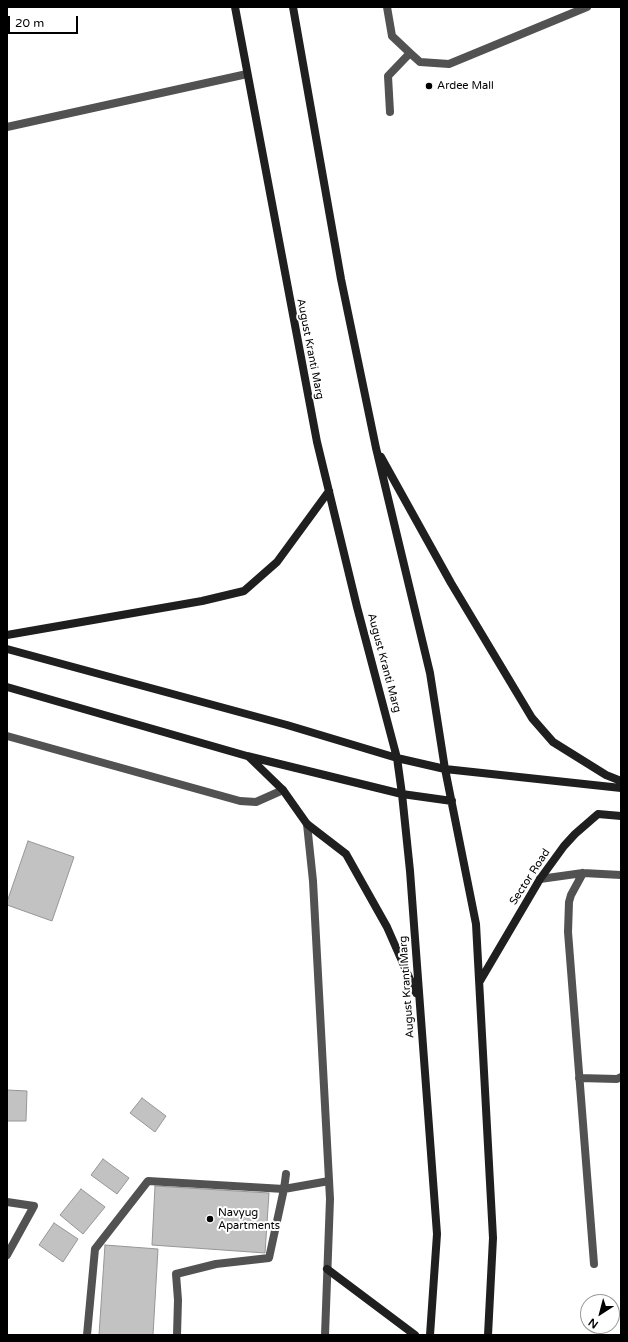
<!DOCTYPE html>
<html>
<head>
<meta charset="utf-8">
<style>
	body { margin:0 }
	#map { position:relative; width:628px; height:1342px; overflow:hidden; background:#fff; font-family:"Varela Round",sans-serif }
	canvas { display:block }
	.frame { position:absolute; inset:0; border:8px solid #000; pointer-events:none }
	.north { position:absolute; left:580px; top:1294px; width:40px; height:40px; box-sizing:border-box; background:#fff; border:1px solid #999; border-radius:50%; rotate:216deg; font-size:11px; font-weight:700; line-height:16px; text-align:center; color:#000 }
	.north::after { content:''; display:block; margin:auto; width:14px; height:18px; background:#000; clip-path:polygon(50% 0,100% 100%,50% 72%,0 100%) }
	.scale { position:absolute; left:8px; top:16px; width:70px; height:18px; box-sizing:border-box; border:2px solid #000; border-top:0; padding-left:5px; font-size:12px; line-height:14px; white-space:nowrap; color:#000; -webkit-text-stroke:3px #fff; paint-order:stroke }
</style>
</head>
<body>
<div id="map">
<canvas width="628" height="1342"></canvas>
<div class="frame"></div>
<div class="north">N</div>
<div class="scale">20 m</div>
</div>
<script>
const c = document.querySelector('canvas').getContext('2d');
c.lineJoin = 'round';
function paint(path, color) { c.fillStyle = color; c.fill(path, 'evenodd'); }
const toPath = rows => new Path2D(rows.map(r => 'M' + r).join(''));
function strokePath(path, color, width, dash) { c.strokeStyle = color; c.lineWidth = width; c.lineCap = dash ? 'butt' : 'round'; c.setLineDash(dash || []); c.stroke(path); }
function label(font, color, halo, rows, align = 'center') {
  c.font = font + ' "Varela Round",sans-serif'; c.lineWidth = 4; c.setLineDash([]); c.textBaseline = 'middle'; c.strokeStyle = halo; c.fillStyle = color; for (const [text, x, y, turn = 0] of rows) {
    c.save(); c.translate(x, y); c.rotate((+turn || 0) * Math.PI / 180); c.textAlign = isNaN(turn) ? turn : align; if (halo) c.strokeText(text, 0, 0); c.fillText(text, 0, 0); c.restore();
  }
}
const building = toPath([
	[28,841,74,857,52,921,7,905,7,902,28,841],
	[7,1090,27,1091,26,1121,7,1121,7,1090],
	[142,1098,166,1116,155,1132,130,1113,142,1098],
	[103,1159,129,1178,117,1194,91,1175,103,1159],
	[155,1186,269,1193,265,1253,152,1245,155,1186],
	[81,1189,105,1207,83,1234,60,1215,81,1189],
	[54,1223,78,1239,63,1262,39,1245,54,1223],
	[105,1245,158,1249,153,1335,99,1335,105,1245]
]);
paint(building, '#c2c2c2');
strokePath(building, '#969696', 1);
strokePath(toPath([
	[387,7,392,36,410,53,420,62,449,64,587,7],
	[390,112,388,76,410,53],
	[7,127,247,74],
	[583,873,571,895,569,902,568,932,594,1264],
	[540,879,583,873,621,875],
	[579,1078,617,1079,621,1077],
	[87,1335,95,1249,148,1181,284,1189,329,1181],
	[177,1335,178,1300,176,1274,216,1264,269,1258,284,1189,286,1174]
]), '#525252', 8);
strokePath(toPath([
	[307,824,313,881,330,1199,325,1335],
	[7,1202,34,1206,7,1255]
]), '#525252', 8);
strokePath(toPath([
	[7,736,240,801,256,802,283,790]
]), '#525252', 8);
strokePath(toPath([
	[235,7,317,442,357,607,397,758,402,794,410,871,437,1234,430,1335],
	[293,7,341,279,376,448,430,673,445,769,476,924,493,1238,488,1335],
	[381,457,451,583,532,718,553,742,606,775,621,781],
	[7,635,202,601,244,591,277,562,329,491],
	[7,649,287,725,397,758,445,769,621,788],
	[7,687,247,756,402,794,452,801],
	[249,757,283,790,307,824,346,854,387,927,416,993],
	[480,981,540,879,564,846,575,834,598,814,621,816],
	[327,1269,415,1335]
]), '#1f1f1f', 8);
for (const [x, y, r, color] of [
	[429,86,4,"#000"],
	[210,1219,4,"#000"]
]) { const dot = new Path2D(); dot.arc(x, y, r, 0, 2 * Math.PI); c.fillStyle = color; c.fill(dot); strokePath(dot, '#fff', 1.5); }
label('11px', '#000', '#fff', [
	["Ardee Mall",437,86],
	["Navyug",218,1213],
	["Apartments",218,1226]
], 'left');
label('11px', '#000', '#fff', [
	["August Kranti Marg",310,349,79],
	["August Kranti Marg",384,663,75],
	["Sector Road",530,877,-57],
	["August Kranti Marg",407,987,-94]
]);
</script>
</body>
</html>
